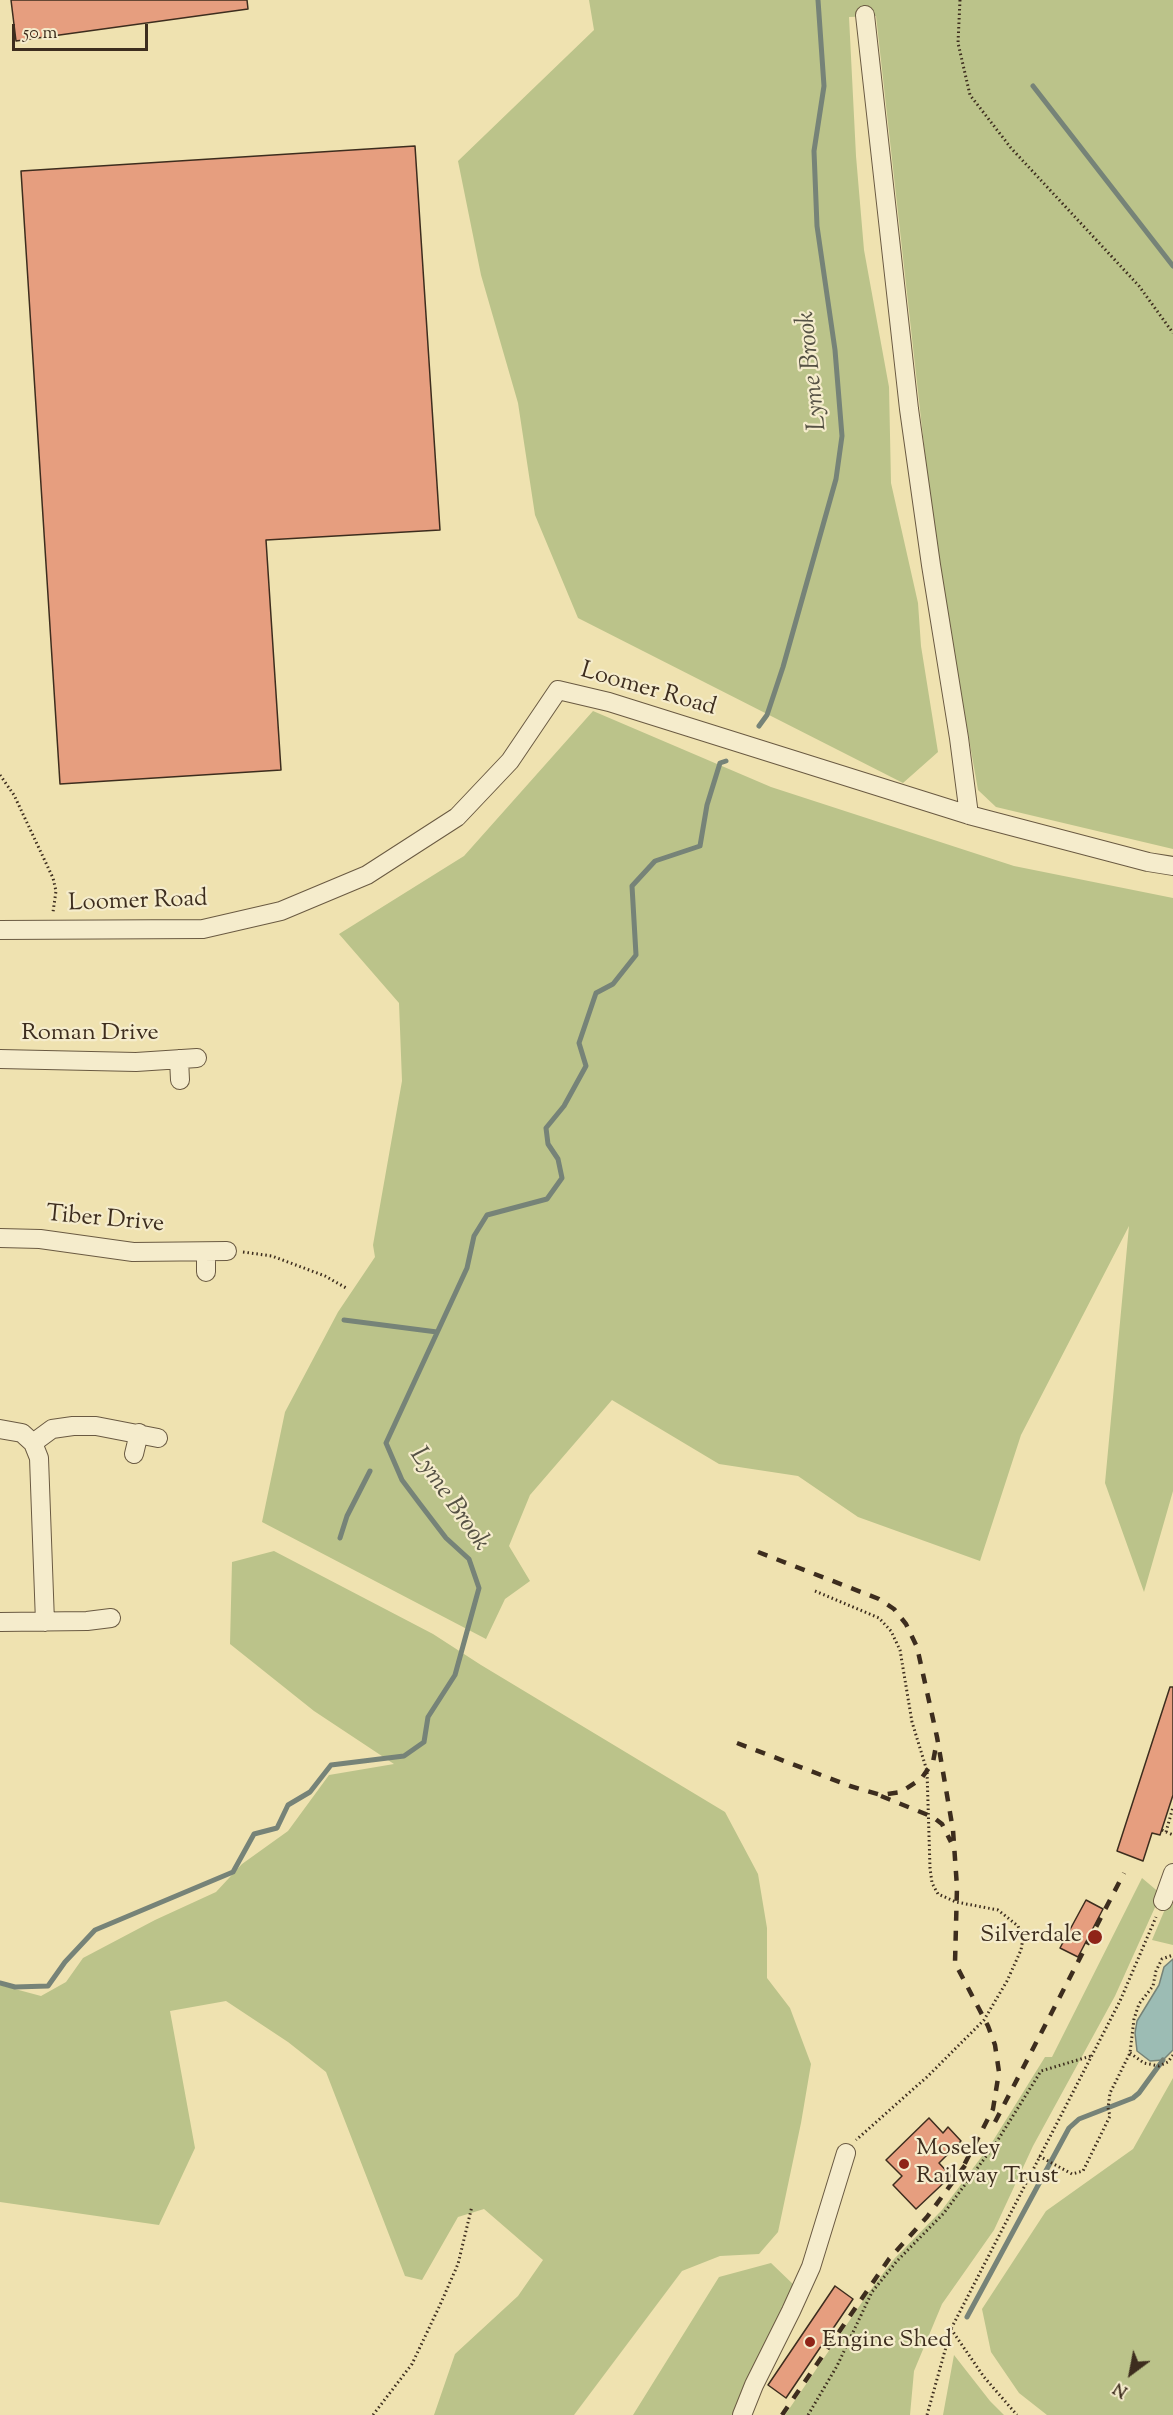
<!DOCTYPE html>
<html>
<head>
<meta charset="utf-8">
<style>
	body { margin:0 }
	#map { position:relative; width:1173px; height:2415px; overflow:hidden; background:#efe2b0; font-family:"Sorts Mill Goudy",serif }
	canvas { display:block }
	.north { position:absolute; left:1101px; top:2343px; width:60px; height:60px; -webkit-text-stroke:4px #f5eccc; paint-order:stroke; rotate:212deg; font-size:16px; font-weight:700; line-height:24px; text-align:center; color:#3d2d1e }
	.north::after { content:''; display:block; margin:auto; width:21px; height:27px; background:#3d2d1e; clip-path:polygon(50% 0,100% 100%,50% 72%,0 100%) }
	.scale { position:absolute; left:12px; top:24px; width:136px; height:27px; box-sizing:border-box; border:3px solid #3d2d1e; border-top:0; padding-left:8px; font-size:18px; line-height:21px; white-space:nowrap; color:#3d2d1e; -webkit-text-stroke:4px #f5eccc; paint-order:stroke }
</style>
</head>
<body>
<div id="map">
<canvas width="1173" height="2415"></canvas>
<div class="north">N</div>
<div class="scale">50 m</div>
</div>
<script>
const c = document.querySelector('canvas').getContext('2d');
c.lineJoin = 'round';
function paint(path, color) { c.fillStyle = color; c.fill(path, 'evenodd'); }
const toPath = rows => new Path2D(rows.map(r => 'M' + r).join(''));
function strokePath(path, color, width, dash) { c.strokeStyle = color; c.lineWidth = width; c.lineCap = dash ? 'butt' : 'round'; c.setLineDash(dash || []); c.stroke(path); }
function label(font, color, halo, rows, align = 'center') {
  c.font = font + ' "Sorts Mill Goudy",serif'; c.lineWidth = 4.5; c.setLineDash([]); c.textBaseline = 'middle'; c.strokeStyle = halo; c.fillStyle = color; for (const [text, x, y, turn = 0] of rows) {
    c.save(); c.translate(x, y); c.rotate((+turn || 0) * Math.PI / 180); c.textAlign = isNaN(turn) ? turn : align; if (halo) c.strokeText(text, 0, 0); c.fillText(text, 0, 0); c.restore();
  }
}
paint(toPath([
	[589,0,1173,0,1173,849,996,807,978,790,936,553,876,16,849,17,856,156,864,250,889,387,891,483,918,603,921,646,938,752,903,783,578,618,535,515,518,403,481,275,458,161,594,30],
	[593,711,771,787,1014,866,1173,898,1173,1491,1144,1592,1105,1483,1129,1226,1021,1435,980,1561,858,1517,798,1476,719,1464,612,1400,530,1495,509,1546,530,1581,505,1599,486,1639,262,1522,285,1412,338,1312,375,1257,373,1245,402,1081,399,1003,339,934,464,856],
	[274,1551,433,1634,481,1665,725,1812,758,1874,767,1928,767,1978,790,2008,811,2064,801,2123,778,2232,759,2254,720,2256,682,2271,574,2415,434,2415,455,2354,518,2296,543,2260,484,2209,458,2217,422,2280,405,2276,326,2072,288,2042,226,2001,170,2011,195,2148,159,2225,0,2202,0,1985,41,1996,66,1982,83,1958,155,1920,216,1892,242,1864,288,1831,329,1775,394,1764,314,1711,230,1644,232,1562],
	[1142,1878,1161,1894,1115,1996,1033,2146,994,2230,942,2304,914,2371,910,2415,785,2415,869,2292,894,2259,942,2210,991,2144,1045,2057,1052,2057],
	[1168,1902,1173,1904,1173,1945,1152,1940],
	[1173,2078,1173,2415,1047,2415,1019,2393,991,2352,982,2309,1046,2211,1133,2149],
	[771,2263,796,2287,738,2415,633,2415,719,2277],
	[954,2355,990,2401,1004,2415,943,2415]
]), '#bbc38a');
const water = toPath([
	[1173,1959,1173,2050,1163,2060,1150,2061,1137,2051,1135,2033,1137,2021,1159,1985,1164,1967,1173,1959]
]);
paint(water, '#9cbcb4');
strokePath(water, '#768378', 1.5);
strokePath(toPath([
	[1033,86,1173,266],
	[759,726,767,715,783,667,836,479,842,436,835,350,817,226,814,151,824,86,818,0],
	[344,1320,437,1332],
	[340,1538,347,1516,370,1471],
	[0,1983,15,1987,48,1986,65,1962,95,1930,233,1872,254,1834,277,1828,288,1805,310,1792,331,1765,404,1756,424,1742,428,1717,455,1675,479,1588,469,1559,446,1538,420,1504,402,1480,386,1443,467,1268,474,1236,487,1215,547,1199,562,1178,558,1159,548,1144,546,1128,564,1106,586,1066,579,1043,596,993,613,984,636,955,632,886,655,861,700,846,707,805,720,763,726,761],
	[967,2317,1069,2128,1079,2119,1133,2098,1139,2093,1163,2060]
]), '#768378', 5);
const building = toPath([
	[11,0,247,0,248,9,16,41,11,0],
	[415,146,440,530,266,540,281,770,60,784,21,171,415,146],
	[1170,1687,1173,1687,1173,1795,1160,1835,1152,1833,1143,1861,1117,1851,1170,1687],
	[1086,1900,1103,1909,1078,1957,1060,1948,1086,1900],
	[929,2118,943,2133,948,2127,961,2141,939,2163,951,2176,916,2209,893,2185,902,2176,886,2160,929,2118],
	[835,2286,853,2299,786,2398,768,2385,835,2286]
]);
paint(building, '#e69e7f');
strokePath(building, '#3d2d1e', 1.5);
const minor = toPath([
	[865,15,909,409,931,565,959,738,969,815],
	[0,930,203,929,281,911,367,875,457,817,510,761,558,690,609,702,969,815,1148,862,1173,866],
	[0,1059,136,1062,197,1058],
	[179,1059,180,1080],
	[0,1238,40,1239,133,1252,227,1251],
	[206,1272,206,1252],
	[0,1429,22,1433,33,1443,52,1429,73,1426,96,1426,158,1438],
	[33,1443,39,1458,45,1622],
	[134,1454,139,1433],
	[0,1622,87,1621,111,1618],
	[1163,1901,1173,1873],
	[742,2415,754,2385,791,2311,811,2267,846,2153]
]);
strokePath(minor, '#6a5a42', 20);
strokePath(toPath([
	[960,0,958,43,970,95,1011,148,1139,286,1173,333],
	[0,775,14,795,53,878,56,891,53,912],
	[243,1252,272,1256,325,1276,348,1289],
	[815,1591,879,1618,891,1631,900,1650,912,1722,927,1771,930,1868,932,1883,938,1894,956,1902,998,1910,1018,1926,1023,1938,1021,1950,1007,1981,984,2020,928,2076,856,2140],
	[1162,1830,1173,1835],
	[1166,1832,1173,1807],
	[1130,2053,1144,2063,1159,2066,1168,2062,1173,2055],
	[1039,2156,1072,2174,1083,2171,1110,2116,1108,2108,1110,2093,1130,2053,1134,2019,1139,2004,1153,1986,1156,1971,1162,1959,1173,1955],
	[951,2329,984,2377,1017,2415],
	[373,2415,412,2364,440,2305,458,2264,472,2206],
	[808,2415,837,2366,872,2292,897,2261,944,2213,996,2143,1041,2071,1091,2056],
	[927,2415,951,2329,1120,2001,1156,1917]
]), '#3d2d1e', 3, [1.5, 3]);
strokePath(minor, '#f5eccc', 18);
strokePath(toPath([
	[758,1552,879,1599,894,1609,906,1624,917,1647,937,1737,953,1830,957,1887,955,1963,988,2026,995,2045,999,2072,993,2109,962,2169],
	[737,1743,850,1786,881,1795,901,1792,921,1779,933,1762,936,1746],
	[881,1796,933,1817,942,1824,951,1842],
	[995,2122,1124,1873],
	[782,2415,889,2259,927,2217,966,2164]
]), '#3d2d1e', 4.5, [10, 10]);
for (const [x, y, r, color] of [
	[1095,1937,8,"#8f2418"],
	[904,2164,6,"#8f2418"],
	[810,2342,6,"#8f2418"]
]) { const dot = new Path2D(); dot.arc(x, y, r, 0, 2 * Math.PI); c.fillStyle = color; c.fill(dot); strokePath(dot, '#f5eccc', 2); }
label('24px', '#3d2d1e', '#f5eccc', [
	["Loomer Road",648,691,16],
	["Loomer Road",138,903,-2],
	["Roman Drive",90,1035],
	["Tiber Drive",105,1221,5]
]);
label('24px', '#3d2d1e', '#f5eccc', [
	["Silverdale",1082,1937,"right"],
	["Moseley",916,2150],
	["Railway Trust",916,2178],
	["Engine Shed",822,2342]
], 'left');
label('italic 26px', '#555144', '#f5eccc', [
	["Lyme Brook",814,371,-96],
	["Lyme Brook",448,1500,55]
]);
</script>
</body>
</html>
